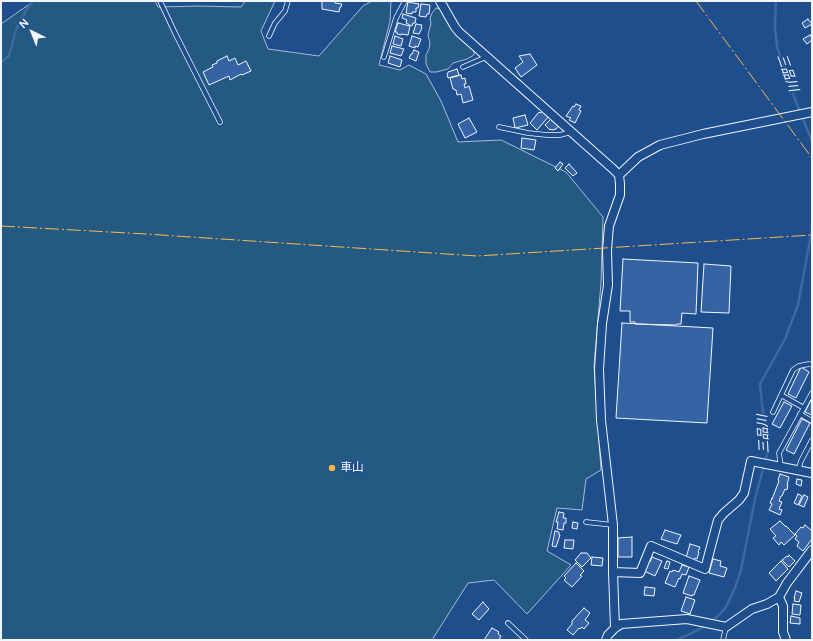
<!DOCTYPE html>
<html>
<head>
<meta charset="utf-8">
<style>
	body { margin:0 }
	#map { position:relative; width:813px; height:641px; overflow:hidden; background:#1f4e8c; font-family:"DM Sans",sans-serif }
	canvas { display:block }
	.frame { position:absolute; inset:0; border:2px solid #f2f6ff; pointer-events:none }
	.north { position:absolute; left:12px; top:12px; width:40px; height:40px; -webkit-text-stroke:3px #1f4e8c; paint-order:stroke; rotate:317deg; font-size:11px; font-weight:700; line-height:16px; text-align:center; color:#f2f6ff }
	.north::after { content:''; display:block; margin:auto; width:14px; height:18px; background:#f2f6ff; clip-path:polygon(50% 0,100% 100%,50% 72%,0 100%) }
</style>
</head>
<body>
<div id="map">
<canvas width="813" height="641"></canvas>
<div class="frame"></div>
<div class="north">N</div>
</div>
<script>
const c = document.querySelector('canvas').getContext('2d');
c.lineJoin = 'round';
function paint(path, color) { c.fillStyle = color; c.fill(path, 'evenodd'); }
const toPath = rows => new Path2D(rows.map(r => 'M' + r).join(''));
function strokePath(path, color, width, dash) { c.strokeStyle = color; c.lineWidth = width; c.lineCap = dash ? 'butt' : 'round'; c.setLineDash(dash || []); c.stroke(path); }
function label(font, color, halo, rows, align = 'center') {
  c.font = font + ' "DM Sans","Noto Sans JP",sans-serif'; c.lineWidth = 3; c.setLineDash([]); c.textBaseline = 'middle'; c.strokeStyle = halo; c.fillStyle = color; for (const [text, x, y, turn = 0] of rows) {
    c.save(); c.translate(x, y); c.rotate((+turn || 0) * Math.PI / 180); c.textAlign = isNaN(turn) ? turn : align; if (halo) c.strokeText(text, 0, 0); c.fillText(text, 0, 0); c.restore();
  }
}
const green = toPath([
	[34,1,155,1,158,7,199,6,241,7,245,1,275,1,261,31,268,49,319,56,363,6,372,1,391,1,390,21,379,65,400,70,409,65,426,74,441,101,458,142,501,140,566,172,603,217,601,283,594,366,601,470,586,479,582,510,557,508,547,551,571,565,527,614,494,580,468,583,432,640,1,640,1,24,34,1],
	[436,8,441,9,474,50,474,55,467,59,453,63,448,69,436,72,430,72,426,64,426,55,429,49,430,43,428,35,431,23,430,18,432,13,436,8]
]);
paint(green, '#245a82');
strokePath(green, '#a8bbd7', 1);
strokePath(toPath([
	[776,1,775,26,777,47,796,102,812,141],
	[1,62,9,56,16,30,24,14,32,1],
	[711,621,717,617,726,607,735,588,741,570,755,499,768,451,762,404,760,384,785,339,798,305,812,229],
	[677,640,700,629,705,626]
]), '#3b69a3', 2.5);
const building = toPath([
	[322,1,335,1,335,3,342,4,341,7,340,7,339,12,322,9,322,1],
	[408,2,419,4,418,8,416,8,416,12,412,12,412,14,406,13,408,2],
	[421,4,430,5,429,14,427,14,426,17,419,16,421,4],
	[403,14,416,18,415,23,413,23,412,26,406,23,407,20,402,18,403,14],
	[808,19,812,24,805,28,802,23,808,19],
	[398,23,410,26,408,35,401,34,401,35,397,34,397,32,395,32,398,23],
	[416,24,422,25,421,27,422,28,419,34,413,33,416,24],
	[810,35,812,38,812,40,807,44,803,39,810,35],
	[395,36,403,39,401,46,393,44,395,36],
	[412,36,421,39,418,47,415,46,415,48,409,46,412,36],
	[392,46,404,49,401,56,390,53,392,46],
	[414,50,419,52,416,61,409,58,411,54,412,54,414,50],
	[530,54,537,65,521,77,515,68,523,62,519,56,530,54],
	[227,56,229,61,235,58,238,65,246,61,251,71,242,75,241,74,230,80,229,76,209,85,203,72,213,67,212,65,217,63,217,61,227,56],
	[390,56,402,60,400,67,388,63,390,56],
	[457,69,459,75,448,78,447,74,448,73,448,72,457,69],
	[461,75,462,79,465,78,466,84,464,84,465,88,469,86,473,100,463,103,461,94,457,95,456,90,455,90,454,89,453,89,450,78,461,75],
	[576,104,581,106,579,110,581,111,575,123,569,120,571,118,566,116,573,106,574,107,576,104],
	[543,111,549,116,537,130,530,123,539,112,540,113,543,111],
	[525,115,528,125,515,128,513,118,525,115],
	[469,118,477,132,465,138,458,124,469,118],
	[552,118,560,124,556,129,552,130,551,129,550,130,545,125,552,118],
	[522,138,536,140,534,150,521,148,522,138],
	[560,162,563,164,558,171,555,168,560,162],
	[569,164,577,173,573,176,565,168,569,164],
	[623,259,698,263,696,314,682,313,681,324,677,324,676,325,635,324,635,322,630,322,630,311,620,311,623,259],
	[704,264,731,266,729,313,701,312,704,264],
	[622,323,713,328,707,423,616,418,622,323],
	[801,367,809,372,796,398,788,394,801,367],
	[812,398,812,415,805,412,812,398],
	[784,402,792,406,780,428,772,424,784,402],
	[802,419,810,423,794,454,786,450,802,419],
	[780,474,789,477,787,485,788,485,787,490,785,489,782,496,781,496,779,501,782,502,779,509,782,510,780,515,769,510,772,504,770,503,772,498,772,499,779,481,778,480,780,474],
	[797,479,802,480,801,486,796,484,797,479],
	[798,494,802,496,798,505,794,503,798,494],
	[804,495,808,497,804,507,799,505,804,495],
	[559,512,564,513,563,518,566,518,566,523,564,523,563,530,557,529,558,522,556,522,559,512],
	[780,521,785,526,786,526,795,535,784,545,781,542,779,545,773,538,776,536,770,529,780,521],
	[573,522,578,523,577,529,572,528,573,522],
	[805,525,812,531,812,539,803,551,797,546,799,542,795,539,797,536,795,534,801,527,803,528,805,525],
	[665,530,681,535,677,544,661,539,665,530],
	[555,531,559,532,559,535,560,535,556,547,552,546,555,531],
	[632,537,632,557,618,557,618,538,632,537],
	[565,540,574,540,573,549,564,548,565,540],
	[690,544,700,547,698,552,699,552,697,559,695,558,694,560,686,558,690,544],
	[581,553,587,553,591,558,582,567,575,560,581,553],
	[789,555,795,561,789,567,782,560,787,556,788,557,789,555],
	[592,557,603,558,602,566,591,565,592,557],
	[652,557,662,561,655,576,644,571,649,561,650,562,652,557],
	[713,559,721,561,720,566,727,568,724,577,709,573,713,559],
	[667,561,670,562,668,569,664,568,667,561],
	[781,561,788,569,776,581,769,573,781,561],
	[576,563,584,571,580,575,582,576,572,587,564,580,566,578,564,576,576,563],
	[682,565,689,567,686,575,682,574,680,579,679,578,675,587,665,583,670,571,672,572,673,570,679,572,682,565],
	[689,576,700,580,694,595,692,595,692,596,683,593,689,576],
	[645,587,655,588,654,596,644,595,645,587],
	[796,591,802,593,799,602,794,601,795,598,794,598,796,591],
	[686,597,695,600,690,614,681,611,686,597],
	[483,602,489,609,479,620,472,614,483,602],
	[793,604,801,605,800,615,792,614,793,604],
	[584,608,590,613,585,620,589,623,584,629,582,627,580,629,579,628,573,635,567,630,572,624,572,621,584,608],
	[791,616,800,618,800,624,790,623,791,616],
	[492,628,499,632,498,634,501,636,499,640,484,640,492,628]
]);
paint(building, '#3563a3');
strokePath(building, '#f2f6ff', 1);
const lane = toPath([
	[160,1,175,33,220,122],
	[269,36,275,23,285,11,288,1],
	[384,57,396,18,405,1],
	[463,67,486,57],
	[499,127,528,133,547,135,560,135,571,132],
	[781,395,804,408],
	[773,412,793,370,799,366,809,364,812,365],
	[800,414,812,421],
	[781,468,779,453,812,393],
	[798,471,801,461,812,440],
	[586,522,613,525],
	[508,623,526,640],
	[723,640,726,627]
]);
const street = toPath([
	[440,1,455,27,459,32,613,169,619,175,620,184,620,195,609,226,607,250,608,285,602,324,599,369,601,420,613,525,613,572,615,628],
	[619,175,638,157,660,145,703,134,812,112],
	[613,572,640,573,651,546,705,569,718,520,724,513,739,500,744,493,751,461,812,473],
	[779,597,783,606,783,632,786,640],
	[606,640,608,635,615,628,621,624,687,619,726,627,752,609,767,604,779,597,787,583,812,550]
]);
strokePath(lane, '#f2f6ff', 5.5);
strokePath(street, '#f2f6ff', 10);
strokePath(lane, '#1f4e8c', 4);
strokePath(street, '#1f4e8c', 8);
strokePath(toPath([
	[696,1,812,158],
	[1,226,146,234,477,256,812,235]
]), '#ffb74d', 1, [14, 3, 2, 3]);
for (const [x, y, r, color] of [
	[332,468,4,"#ffb74d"]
]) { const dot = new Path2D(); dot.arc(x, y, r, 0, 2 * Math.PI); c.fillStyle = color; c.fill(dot); strokePath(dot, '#1f4e8c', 1.5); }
label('12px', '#f2f6ff', '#1f4e8c', [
	["車山",340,468]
], 'left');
label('italic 13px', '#f2f6ff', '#1f4e8c', [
	["三品川",787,73,70],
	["三品川",764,434,-93]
]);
</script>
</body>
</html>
